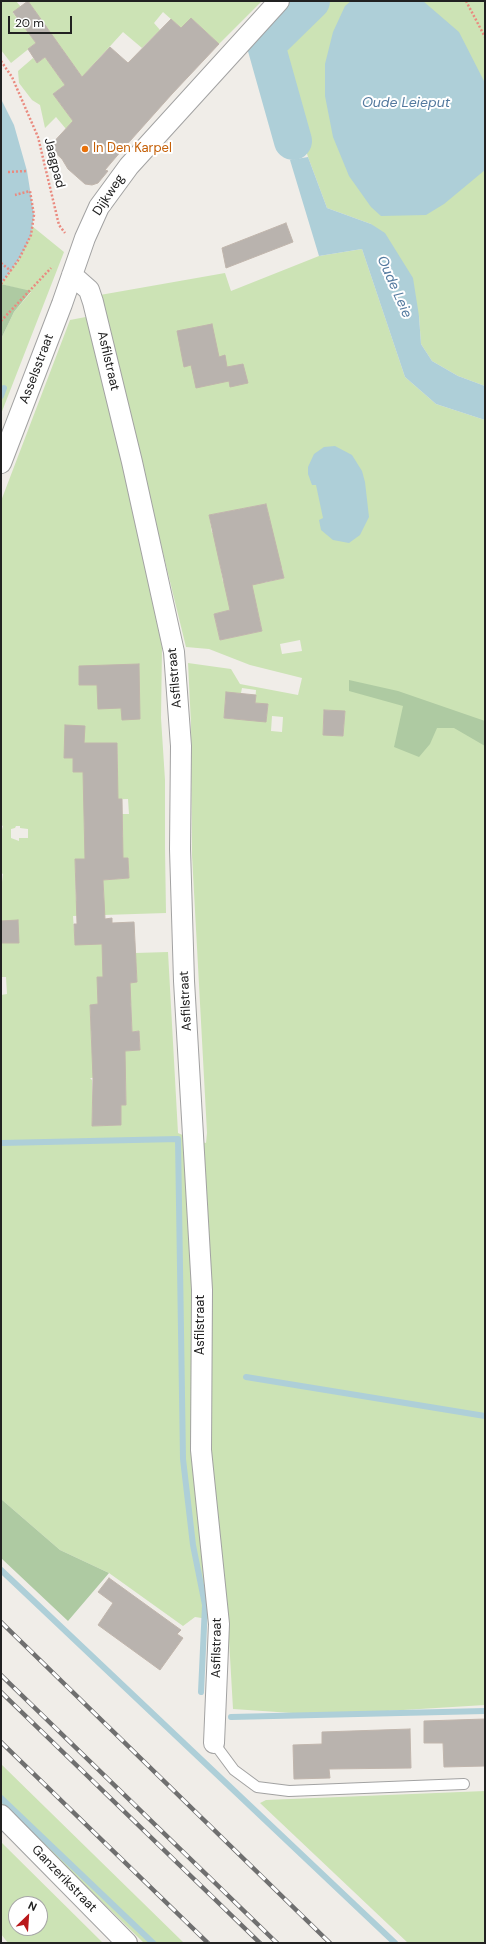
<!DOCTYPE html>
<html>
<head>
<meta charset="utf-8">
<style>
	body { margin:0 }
	#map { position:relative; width:486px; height:1944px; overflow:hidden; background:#f0ede8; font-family:"DM Sans",sans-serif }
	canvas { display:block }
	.frame { position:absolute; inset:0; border:2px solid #212121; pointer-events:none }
	.north { position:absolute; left:8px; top:1896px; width:40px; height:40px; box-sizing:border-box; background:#fff; border:1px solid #a6a6a6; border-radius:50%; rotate:25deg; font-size:11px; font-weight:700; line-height:16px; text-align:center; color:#212121 }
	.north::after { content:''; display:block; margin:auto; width:14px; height:18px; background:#b9181a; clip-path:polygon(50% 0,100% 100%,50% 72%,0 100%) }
	.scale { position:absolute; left:8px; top:16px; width:64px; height:18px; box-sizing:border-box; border:2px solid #212121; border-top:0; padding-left:5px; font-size:12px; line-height:14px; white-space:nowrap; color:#212121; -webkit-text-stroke:3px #fff; paint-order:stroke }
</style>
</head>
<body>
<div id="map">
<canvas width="486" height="1944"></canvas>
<div class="frame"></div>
<div class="north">N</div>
<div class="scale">20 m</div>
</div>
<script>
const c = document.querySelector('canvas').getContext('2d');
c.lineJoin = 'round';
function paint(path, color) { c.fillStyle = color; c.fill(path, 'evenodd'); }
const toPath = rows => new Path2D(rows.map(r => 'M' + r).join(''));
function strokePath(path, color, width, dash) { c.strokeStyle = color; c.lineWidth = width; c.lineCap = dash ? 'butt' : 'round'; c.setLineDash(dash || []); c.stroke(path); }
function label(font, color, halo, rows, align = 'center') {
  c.font = font + ' "DM Sans",sans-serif'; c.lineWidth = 4; c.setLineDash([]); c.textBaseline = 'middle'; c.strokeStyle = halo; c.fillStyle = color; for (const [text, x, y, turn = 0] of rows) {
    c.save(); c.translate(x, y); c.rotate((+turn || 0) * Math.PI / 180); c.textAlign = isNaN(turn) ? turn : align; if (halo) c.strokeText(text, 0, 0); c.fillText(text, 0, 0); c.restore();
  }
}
paint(toPath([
	[1,1,16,1,21,7,13,13,36,43,11,63,1,50],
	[28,1,262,1,219,44,191,18,181,28,163,12,154,23,160,30,142,48,123,32,82,77],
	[295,1,485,1,485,386,458,376,432,361,421,344,419,316,371,224,327,208,308,157,270,28],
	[45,57,65,85,53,94,73,121,66,129,56,117,45,128,40,105,32,100,19,83,18,71,33,58,37,63],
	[32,226,64,252,1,414,1,339,14,312,31,292,1,284,19,259,31,235],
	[362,249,405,377,436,404,485,420,485,1705,322,1715,233,1709,228,1622,195,1617,183,1626,109,1573,60,1550,1,1499,1,1141,16,1140,1,1140,1,995,7,994,6,977,1,977,1,890,3,874,1,873,1,833,3,826,1,825,1,501,70,320,91,316,125,469,162,647,161,718,165,780,165,848,166,913,73,916,75,944,134,942,135,953,168,952,178,1133,194,1140,206,1143,207,1133,192,855,191,724,188,663,231,669,240,684,298,695,302,678,250,665,209,649,186,647,100,295,225,273,231,291,319,256],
	[266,504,270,521,212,533,209,515],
	[220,565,282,568,284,578,263,583,261,574,223,582],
	[256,604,262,631,220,640,214,614],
	[300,640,302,651,282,654,280,644],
	[242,688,256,690,255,703,268,705,266,721,224,718,226,693,241,693],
	[324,710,345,712,343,736,323,734],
	[272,716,283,717,282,732,271,731],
	[84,743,117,743,118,774,107,775,107,771,73,772,73,758,65,758],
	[128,799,129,814,122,814,123,837,85,837,84,800],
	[16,826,20,826,20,828,28,829,28,838,19,838,19,841,11,838,11,829,15,828],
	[128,858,129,878,103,880,104,900,76,901,75,860],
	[103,960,136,961,137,982,98,984,98,977,103,977],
	[131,1003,132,1032,139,1031,140,1050,92,1052,90,1005],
	[126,1077,126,1105,121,1105,121,1125,92,1126,92,1080,90,1078],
	[1,1764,184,1943,144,1943,1,1803],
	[485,1791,485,1943,408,1943,260,1803,266,1800],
	[1,1842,103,1943,8,1943,1,1934],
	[16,1904,40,1904,40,1928,16,1928]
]), '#cce3b5');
paint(toPath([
	[1,284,31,291,14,312,1,339],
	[349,680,398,691,485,721,485,746,454,728,437,728,430,744,419,757,394,747,403,706,349,691],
	[1,1499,60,1550,109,1573,68,1621,1,1558]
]), '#aecaa2');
paint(toPath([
	[351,1,423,1,459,32,485,83,485,170,444,204,426,215,381,216,371,207,349,176,333,137,325,96,325,64,333,32,345,6],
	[270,28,304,141,283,140,257,41],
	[1,99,14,125,27,171,34,215,31,235,26,246,19,259,1,284],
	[308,157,327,208,371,224,385,233,413,278,419,316,421,344,432,361,458,376,485,386,485,420,436,404,405,377,362,249,319,256,290,160],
	[335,446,352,455,362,471,365,482,369,517,360,535,349,543,333,540,321,530,319,520,323,518,316,485,312,485,308,474,308,467,314,454,324,447]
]), '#aecfd8');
strokePath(toPath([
	[1,396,4,388],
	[1,1143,178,1139,183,1459,193,1545,205,1605,201,1692],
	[246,1377,485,1416],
	[1,1570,395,1943],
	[231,1717,485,1711],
	[1,1798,153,1943]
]), '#aecfd8', 6);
strokePath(toPath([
	[293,141,266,45,311,1]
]), '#aecfd8', 38);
const building = toPath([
	[28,1,82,77,110,47,128,63,171,19,181,28,191,18,219,44,172,94,122,150,105,170,108,171,98,183,92,185,85,184,68,169,62,159,49,147,73,121,53,94,65,85,45,57,37,63,28,49,36,43,13,12,28,1],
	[286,223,293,242,226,268,222,248,286,223],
	[212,324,219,357,225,355,227,367,243,364,248,383,230,387,229,381,196,388,191,365,184,367,177,331,212,324],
	[266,504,284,578,252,585,262,631,220,640,214,614,230,610,209,515,266,504],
	[139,664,140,719,122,720,121,708,98,709,97,685,79,685,79,666,139,664],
	[226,692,256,695,255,703,268,704,266,722,224,718,226,692],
	[324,710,345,711,343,736,323,735,324,710],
	[65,725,85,726,84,743,117,743,118,799,122,799,123,858,128,858,129,878,103,880,105,919,112,918,112,923,134,922,137,982,130,983,132,1032,139,1031,140,1050,125,1051,126,1105,121,1105,121,1125,92,1126,93,1078,90,1005,98,1004,97,977,103,977,102,944,75,945,74,924,77,924,75,859,85,859,83,772,73,772,73,758,64,758,65,725],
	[18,920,19,943,1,943,1,921,18,920],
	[109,1578,181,1630,177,1634,183,1638,160,1670,98,1625,113,1603,98,1592,109,1578],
	[485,1719,485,1766,444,1767,443,1743,424,1743,424,1721,485,1719],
	[410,1729,411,1768,329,1769,330,1778,294,1779,293,1745,322,1744,322,1732,410,1729]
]);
paint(building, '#b9b3ae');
strokePath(building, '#c0b5ac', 1);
const service = toPath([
	[214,1743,234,1770,257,1787,289,1791,464,1784]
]);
const minor = toPath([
	[72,275,89,290,93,302,132,462,174,652,181,746,180,849,184,981,202,1290,201,1450,219,1624,214,1743],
	[1,463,62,304,85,238,99,207,129,166,279,1],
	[1,1815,127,1943]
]);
strokePath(service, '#a2a2a2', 12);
strokePath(minor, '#a2a2a2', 22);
strokePath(toPath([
	[466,1,485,37],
	[1,61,12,77,38,137,59,225,65,233],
	[8,172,27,171],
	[1,263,11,271],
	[1,284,19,259,31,235,34,215,30,191,15,195],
	[1,321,51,268]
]), '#ea8a7f', 2.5, [2, 2]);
strokePath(service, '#fff', 10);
strokePath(minor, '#fff', 20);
const rail = toPath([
	[1,1622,330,1943],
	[1,1675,277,1943],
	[1,1692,260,1943],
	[1,1742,208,1943]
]);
strokePath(rail, '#6f6f6f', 4.5);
strokePath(rail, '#fff', 3, [9]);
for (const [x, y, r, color] of [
	[85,149,4,"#e8710a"]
]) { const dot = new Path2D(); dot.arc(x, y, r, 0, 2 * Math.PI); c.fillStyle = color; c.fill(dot); strokePath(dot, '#fff', 1.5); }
label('13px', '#c56008', '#fff', [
	["In Den Karpel",93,149]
], 'left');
label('13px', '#212121', '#fff', [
	["Jaagpad",54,163,76],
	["Dijkweg",109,195,-57],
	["Asfilstraat",108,361,77],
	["Asselsstraat",37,369,-69],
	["Asfilstraat",175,678,-95],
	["Asfilstraat",186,1001,-93],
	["Asfilstraat",201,1325,-90],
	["Asfilstraat",217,1648,-89],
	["Ganzerikstraat",64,1879,46]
]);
label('italic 14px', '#547a9f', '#fff', [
	["Oude Leieput",406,103],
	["Oude Leie",394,287,66]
]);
</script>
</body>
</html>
